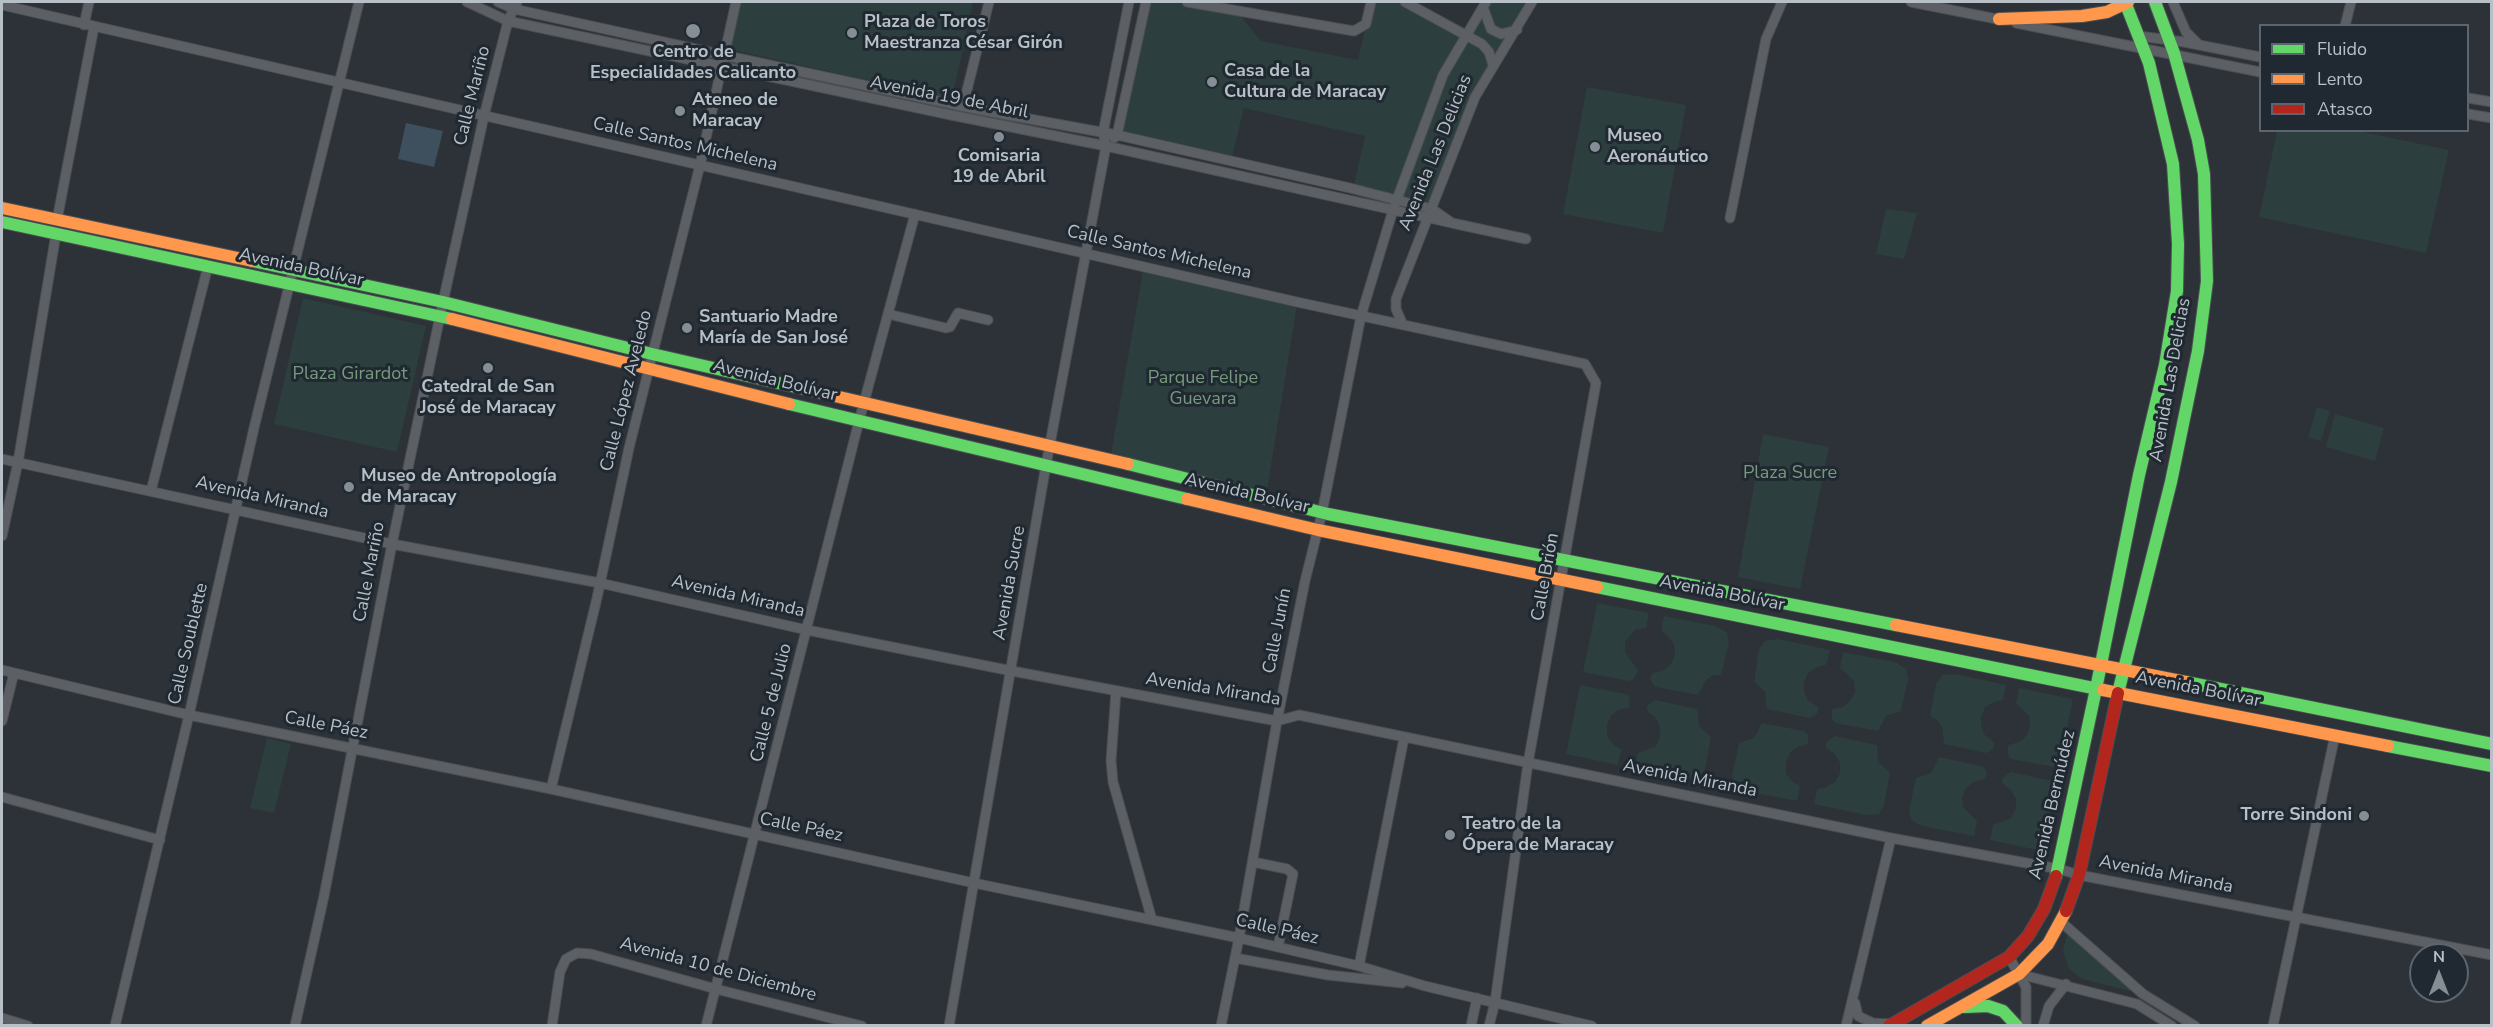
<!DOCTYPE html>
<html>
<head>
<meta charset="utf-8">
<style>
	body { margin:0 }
	#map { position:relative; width:2493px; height:1027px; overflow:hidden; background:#2c3237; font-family:"Nunito Sans",sans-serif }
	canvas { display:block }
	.frame { position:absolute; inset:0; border:3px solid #b7bfc7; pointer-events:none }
	.legend { position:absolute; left:2259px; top:24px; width:210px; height:108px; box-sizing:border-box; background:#202931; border:2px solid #5c656d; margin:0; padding:8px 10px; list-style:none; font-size:18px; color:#b7bfc7 }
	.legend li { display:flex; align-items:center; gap:12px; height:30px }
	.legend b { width:30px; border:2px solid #5c656d }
	.north { position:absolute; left:2409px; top:943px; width:60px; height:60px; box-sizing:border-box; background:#202931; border:2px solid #5c656d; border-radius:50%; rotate:0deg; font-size:16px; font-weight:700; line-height:24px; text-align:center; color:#b7bfc7 }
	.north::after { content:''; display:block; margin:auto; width:21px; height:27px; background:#868e95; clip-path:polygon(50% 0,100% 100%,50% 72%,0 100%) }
</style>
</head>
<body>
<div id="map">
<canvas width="2493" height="1027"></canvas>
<div class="frame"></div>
<ul class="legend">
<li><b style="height:8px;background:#63d668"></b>Fluido</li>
<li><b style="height:8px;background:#ff974d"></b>Lento</li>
<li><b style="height:8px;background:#b3261e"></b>Atasco</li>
</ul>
<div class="north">N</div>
</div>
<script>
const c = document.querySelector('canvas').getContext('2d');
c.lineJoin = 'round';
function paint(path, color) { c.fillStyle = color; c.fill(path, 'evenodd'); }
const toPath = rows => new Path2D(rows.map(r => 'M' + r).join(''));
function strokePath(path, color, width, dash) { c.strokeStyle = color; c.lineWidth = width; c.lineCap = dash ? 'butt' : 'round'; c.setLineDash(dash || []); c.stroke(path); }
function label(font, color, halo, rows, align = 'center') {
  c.font = font + ' "Nunito Sans",sans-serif'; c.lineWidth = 6; c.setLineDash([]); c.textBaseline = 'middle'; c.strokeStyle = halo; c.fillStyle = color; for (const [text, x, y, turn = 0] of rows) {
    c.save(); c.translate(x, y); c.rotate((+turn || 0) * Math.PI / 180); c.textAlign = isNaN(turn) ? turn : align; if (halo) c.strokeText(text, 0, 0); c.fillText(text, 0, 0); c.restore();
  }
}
paint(toPath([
	[740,2,973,2,952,99,729,49],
	[1146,2,1189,2,1235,9,1261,41,1358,60,1371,2,1407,2,1466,31,1484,2,1526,2,1471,96,1430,208,1353,189,1365,136,1244,108,1231,161,1117,135],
	[1587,87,1686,105,1663,233,1563,214],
	[2277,131,2358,131,2449,150,2426,253,2259,217],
	[1886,209,1917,213,1904,259,1876,254],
	[1143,271,1297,305,1267,490,1205,478,1111,454],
	[303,298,426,326,397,452,274,424],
	[2317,407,2330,411,2321,441,2308,437],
	[2335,414,2384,428,2375,461,2326,447],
	[1763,434,1829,447,1800,589,1738,577],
	[1597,603,1649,613,1646,628,1635,630,1625,642,1625,652,1638,670,1634,679,1629,681,1583,672],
	[1664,616,1715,626,1727,632,1729,643,1721,675,1714,675,1706,680,1698,695,1656,687,1652,683,1650,678,1653,673,1664,670,1671,664,1675,655,1674,645,1668,636,1661,631],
	[1778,639,1830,650,1826,665,1817,667,1808,673,1804,682,1804,692,1808,700,1818,707,1818,712,1814,716,1809,718,1767,709,1765,692,1754,682,1759,649,1765,641],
	[1843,652,1895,662,1906,669,1908,679,1901,711,1886,716,1878,731,1835,723,1832,719,1832,709,1843,707,1851,700,1855,692,1854,681,1840,668],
	[1955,674,2006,685,2003,700,1994,702,1985,707,1981,717,1981,726,1985,735,1994,742,1994,747,1991,751,1986,753,1944,744,1942,727,1937,720,1930,716,1936,684,1942,675],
	[1580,685,1626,694,1630,698,1629,708,1618,710,1611,716,1607,725,1607,736,1613,744,1621,749,1618,765,1566,754],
	[2019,688,2073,699,2062,752,2054,767,2011,759,2008,755,2008,745,2019,742,2026,736,2030,727,2030,717,2016,703],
	[1655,700,1697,709,1699,726,1711,737,1705,769,1699,778,1686,779,1634,768,1638,753,1656,746,1660,736,1660,727,1656,718,1647,711,1647,706],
	[1762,723,1804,731,1808,735,1808,744,1797,747,1790,753,1786,762,1786,773,1792,781,1800,786,1797,801,1745,791,1734,785,1732,775,1739,743,1754,738],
	[1835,736,1877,745,1878,762,1890,773,1884,805,1879,814,1866,815,1814,804,1817,789,1826,787,1835,782,1840,773,1840,763,1835,754,1826,748,1826,742],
	[267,738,291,744,274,813,250,808],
	[1939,757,1981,766,1985,769,1987,774,1985,779,1974,782,1966,788,1962,797,1963,807,1977,821,1974,836,1922,826,1911,820,1909,810,1916,778,1931,773],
	[2011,772,2053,781,2054,798,2042,851,1990,840,1993,825,2011,818,2016,808,2016,799,2011,790,2002,783,2002,778],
	[2068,931,2134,992,2082,979,2069,969,2063,951]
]), '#2c3e3d');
paint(toPath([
	[406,123,443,131,434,167,398,159]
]), '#3e4f5e');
const street = toPath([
	[467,2,508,21,951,115,1106,146,1452,223,1432,209,1350,188,1117,135,975,109,723,55,514,9,498,2],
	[1187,2,1354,31,1366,24,1371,2],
	[1405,2,1482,44,1489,52,1493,65],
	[1911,2,2002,20],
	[2173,2,2186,32,2198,44],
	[2,5,1297,302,1585,364,1596,383,1528,763,1495,1002,1489,1026],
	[1483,7,1491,29,1501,34,1517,30],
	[2016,23,2260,72],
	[84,25,89,2],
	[2345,26,2351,2],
	[2139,36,2184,42,2260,57],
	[2468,98,2492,102],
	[963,106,989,2],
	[2468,114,2492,118],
	[1114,138,1117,135,1146,2],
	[1730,218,1766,39,1782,2],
	[57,220,94,27],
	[1452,223,1526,239],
	[888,314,946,328,950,327,958,313,988,320],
	[1403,325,1396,309,1396,299,1475,97,1532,2],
	[2,459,392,544,600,583,807,630,1012,671,1277,721,1299,715,1891,838,2059,869,2079,875,2492,955],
	[151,491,208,266],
	[2,536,18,462,56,234],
	[2,670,189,715,551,789,974,883,1239,938,1359,966,1425,986,1592,1026],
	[1116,691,1111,761,1113,782,1152,920],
	[2,721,14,673],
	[551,789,597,598,629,448,700,165,736,2],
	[2,797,160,840],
	[1253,862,1287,869,1293,874,1278,947],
	[2060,921,2143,994,2195,1026],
	[2009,957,2026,987,2026,1026],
	[1235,958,1328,975,1402,983],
	[1359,966,1404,738],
	[2019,974,2137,1004,2172,1026],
	[1855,1003,1858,1016,1873,1023,1891,1024],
	[2,1018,28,1026],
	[115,1026,189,715,254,428,359,2],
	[295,1026,324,896,392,544,443,302,484,116,508,21,517,2],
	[552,1026,560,972,566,959,577,953,591,954,716,989,862,1026],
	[706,1026,859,421,915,214],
	[949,1026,1046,465,1106,146,1103,133,1129,2],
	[1221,1026,1239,938,1277,721,1305,581,1322,513,1361,316,1393,210,1443,75,1486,2],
	[1471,1026,1477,998],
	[1846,1026,1891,838],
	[2043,1026,2049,1006,2066,984],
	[2273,1026,2335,735]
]);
const fast = toPath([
	[2,222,452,319],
	[252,261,443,302,652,354,809,390],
	[789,404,1187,499],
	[1128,464,1328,514,1896,625],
	[1597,587,2103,690],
	[2186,682,2492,744],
	[2096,689,2139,475,2165,365,2177,291,2178,244,2173,164,2149,63,2125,2],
	[2118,693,2171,482,2198,351,2207,281,2204,174,2198,140,2174,53,2155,2],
	[2388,746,2492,766],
	[2056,876,2096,689],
	[1964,1007,1988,1006,2003,1011,2017,1026]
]);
const slow = toPath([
	[1999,19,2082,16,2107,12,2128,2],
	[2,208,252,261],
	[452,319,789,404],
	[809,390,1128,464],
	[1187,499,1318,530,1597,587],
	[1896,625,2186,682],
	[2103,690,2388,746],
	[1927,1026,2019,974,2048,944,2066,911]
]);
const jam = toPath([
	[2066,911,2079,875,2118,693],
	[1889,1026,2009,957,2028,936,2044,909,2056,876]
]);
strokePath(street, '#4a4e52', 11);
strokePath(fast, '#4a4e52', 14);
strokePath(slow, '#4a4e52', 14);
strokePath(jam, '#4a4e52', 14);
strokePath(street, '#5c6065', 9);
strokePath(fast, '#63d668', 12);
strokePath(slow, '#ff974d', 12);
strokePath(jam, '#b3261e', 12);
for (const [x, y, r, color] of [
	[693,31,8,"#868e95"],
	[852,33,6,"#868e95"],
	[1212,82,6,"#868e95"],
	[680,111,6,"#868e95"],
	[999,137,6,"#868e95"],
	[1595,147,6,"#868e95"],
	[687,328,6,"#868e95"],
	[488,368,6,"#868e95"],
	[349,487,6,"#868e95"],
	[2364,816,6,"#868e95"],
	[1450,835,6,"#868e95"]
]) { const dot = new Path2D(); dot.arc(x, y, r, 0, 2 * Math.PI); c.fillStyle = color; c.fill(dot); strokePath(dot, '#202931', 2); }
label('bold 18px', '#b7bfc7', '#202931', [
	["Plaza de Toros",864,23],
	["Maestranza César Girón",864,44],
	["Centro de",693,53,"center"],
	["Especialidades Calicanto",693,74,"center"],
	["Casa de la",1224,72],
	["Cultura de Maracay",1224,93],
	["Ateneo de",692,101],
	["Maracay",692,122],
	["Museo",1607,137],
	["Aeronáutico",1607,158],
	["Comisaria",999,157,"center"],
	["19 de Abril",999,178,"center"],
	["Santuario Madre",699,318],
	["María de San José",699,339],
	["Catedral de San",488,388,"center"],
	["José de Maracay",488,409,"center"],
	["Museo de Antropología",361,477],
	["de Maracay",361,498],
	["Torre Sindoni",2352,816,"right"],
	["Teatro de la",1462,825],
	["Ópera de Maracay",1462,846]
], 'left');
label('18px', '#b7bfc7', '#202931', [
	["Calle Mariño",473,96,-76],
	["Avenida 19 de Abril",949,98,11],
	["Calle Santos Michelena",685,145,13],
	["Avenida Las Delicias",1436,153,-68],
	["Calle Santos Michelena",1159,253,13],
	["Avenida Bolívar",301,268,12],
	["Avenida Las Delicias",2171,380,-80],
	["Avenida Bolívar",775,381,14],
	["Calle López Aveledo",627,391,-76],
	["Avenida Bolívar",1247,494,13],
	["Avenida Miranda",262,498,13],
	["Calle Mariño",370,572,-79],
	["Calle Brión",1546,577,-80],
	["Avenida Sucre",1010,583,-80],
	["Avenida Bolívar",1722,594,11],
	["Avenida Miranda",738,597,13],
	["Calle Junín",1278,631,-79],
	["Calle Soublette",189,644,-77],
	["Avenida Miranda",1213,690,9],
	["Avenida Bolívar",2198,690,11],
	["Calle 5 de Julio",772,703,-76],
	["Calle Páez",326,726,11],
	["Avenida Miranda",1690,779,11],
	["Avenida Bermúdez",2053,805,-77],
	["Calle Páez",801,828,12],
	["Avenida Miranda",2166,875,11],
	["Calle Páez",1277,930,13],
	["Avenida 10 de Diciembre",718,970,15]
]);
label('18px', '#789a7c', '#202931', [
	["Plaza Girardot",350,375],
	["Parque Felipe",1203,379],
	["Guevara",1203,400],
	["Plaza Sucre",1790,474]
]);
</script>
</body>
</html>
